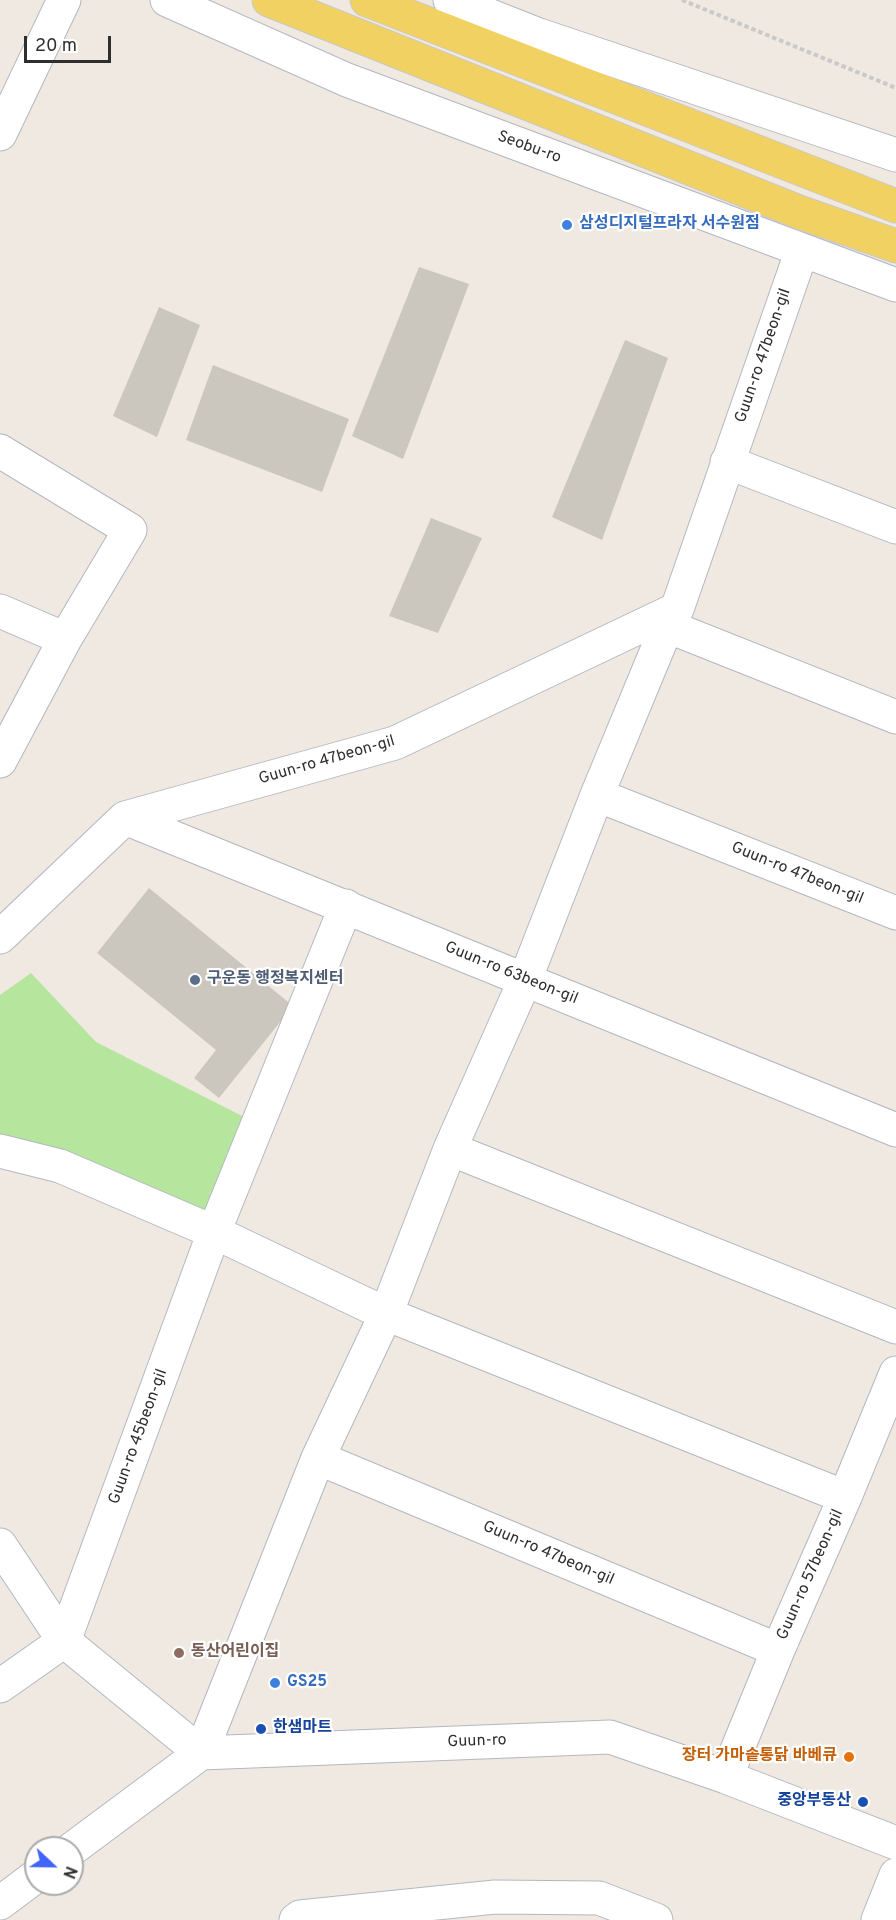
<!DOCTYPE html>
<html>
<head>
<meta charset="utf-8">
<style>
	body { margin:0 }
	#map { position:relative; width:896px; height:1920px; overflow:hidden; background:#efe9e1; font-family:Overpass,sans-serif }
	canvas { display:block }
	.north { position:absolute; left:24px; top:1836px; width:60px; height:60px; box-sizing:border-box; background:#fff; border:2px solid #ababab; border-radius:50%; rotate:112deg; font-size:16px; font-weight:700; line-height:24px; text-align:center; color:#2e2e2e }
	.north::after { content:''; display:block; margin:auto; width:21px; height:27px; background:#4264fb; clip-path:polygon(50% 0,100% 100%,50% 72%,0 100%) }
	.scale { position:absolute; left:24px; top:36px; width:87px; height:27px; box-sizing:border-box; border:3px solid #2e2e2e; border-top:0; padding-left:8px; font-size:18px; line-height:21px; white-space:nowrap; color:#2e2e2e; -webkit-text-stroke:4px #fff; paint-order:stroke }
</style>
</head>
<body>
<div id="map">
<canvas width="896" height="1920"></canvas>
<div class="north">N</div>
<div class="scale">20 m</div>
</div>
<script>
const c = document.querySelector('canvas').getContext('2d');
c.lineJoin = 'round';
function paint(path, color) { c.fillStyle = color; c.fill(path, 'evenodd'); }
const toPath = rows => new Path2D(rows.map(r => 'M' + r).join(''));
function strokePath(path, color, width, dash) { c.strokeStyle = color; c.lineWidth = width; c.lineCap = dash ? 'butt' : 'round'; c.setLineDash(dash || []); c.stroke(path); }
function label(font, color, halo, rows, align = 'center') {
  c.font = font + ' Overpass,"Noto Sans KR",sans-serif'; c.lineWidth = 4.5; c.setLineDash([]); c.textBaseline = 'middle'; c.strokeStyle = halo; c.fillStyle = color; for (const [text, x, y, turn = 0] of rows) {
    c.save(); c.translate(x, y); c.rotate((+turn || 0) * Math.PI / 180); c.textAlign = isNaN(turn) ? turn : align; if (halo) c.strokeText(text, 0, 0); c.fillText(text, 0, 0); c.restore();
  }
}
paint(toPath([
	[31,973,96,1042,244,1117,207,1215,0,1136,0,995]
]), '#b6e59e');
paint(toPath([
	[419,267,469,284,403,459,352,436],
	[159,307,200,325,157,437,113,416],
	[625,340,668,358,602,540,552,517],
	[213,365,349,419,322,492,186,440],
	[431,518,482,538,438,633,389,616],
	[149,888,293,1006,219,1098,194,1078,216,1050,97,953]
]), '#cbc7bf');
const minor = toPath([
	[167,0,347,80,896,285],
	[450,0,539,35,896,155],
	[0,134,64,0],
	[0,451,130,530,65,639,0,761],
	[727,462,896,527],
	[0,611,65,639],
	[667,626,896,717],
	[597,795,896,913],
	[125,818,896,1130],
	[0,937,125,818,395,743,677,609],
	[450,1149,896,1327],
	[0,1151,60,1166,214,1232,386,1314,845,1497],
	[318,1458,778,1650],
	[0,1545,64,1641,201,1753],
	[0,1686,64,1641,214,1232,346,906],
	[201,1753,318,1458,386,1314,450,1149,525,980,597,795,667,626,677,609,802,250],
	[726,1777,778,1650,845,1497,896,1373],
	[72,1849,201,1753,610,1737,726,1777,896,1843],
	[0,1903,36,1876],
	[296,1920,300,1917,495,1897,599,1898,656,1920],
	[878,1920,896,1875]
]);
const major = toPath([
	[269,0,799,212,896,246],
	[367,0,896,206]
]);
strokePath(minor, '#b4b7c1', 35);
strokePath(major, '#c9c9c9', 35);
strokePath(toPath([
	[682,0,896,88]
]), '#c9c9c9', 4, [4.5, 3]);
strokePath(minor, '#fff', 33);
strokePath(major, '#f2d163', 33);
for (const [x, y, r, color] of [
	[567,225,6,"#3f7fe0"],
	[195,980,6,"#5c6f8a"],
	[179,1653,6,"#8d6e63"],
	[275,1683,6,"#3f7fe0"],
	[261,1729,6,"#1a4fb4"],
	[849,1757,6,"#e8710a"],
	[863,1802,6,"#1a4fb4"]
]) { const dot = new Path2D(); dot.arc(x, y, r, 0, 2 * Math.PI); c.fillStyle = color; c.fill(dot); strokePath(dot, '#fff', 2); }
label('16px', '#2e2e2e', '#fff', [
	["Seobu-ro",529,148,20],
	["Guun-ro 47beon-gil",764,356,-71],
	["Guun-ro 47beon-gil",327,761,-16],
	["Guun-ro 47beon-gil",797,874,22],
	["Guun-ro 63beon-gil",511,974,22],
	["Guun-ro 45beon-gil",139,1437,-70],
	["Guun-ro 47beon-gil",548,1554,23],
	["Guun-ro 57beon-gil",811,1575,-66],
	["Guun-ro",477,1742,-2]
]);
label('bold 16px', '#366cbe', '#fff', [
	["삼성디지털프라자 서수원점",579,225],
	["GS25",287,1683]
], 'left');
label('bold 16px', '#4e5e75', '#fff', [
	["구운동 행정복지센터",207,980]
], 'left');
label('bold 16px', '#785e54', '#fff', [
	["동산어린이집",191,1653]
], 'left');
label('bold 16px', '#164399', '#fff', [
	["한샘마트",273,1729],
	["중앙부동산",851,1802,"right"]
], 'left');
label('bold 16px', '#c56008', '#fff', [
	["장터 가마솥통닭 바베큐",837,1757]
], 'right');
</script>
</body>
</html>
